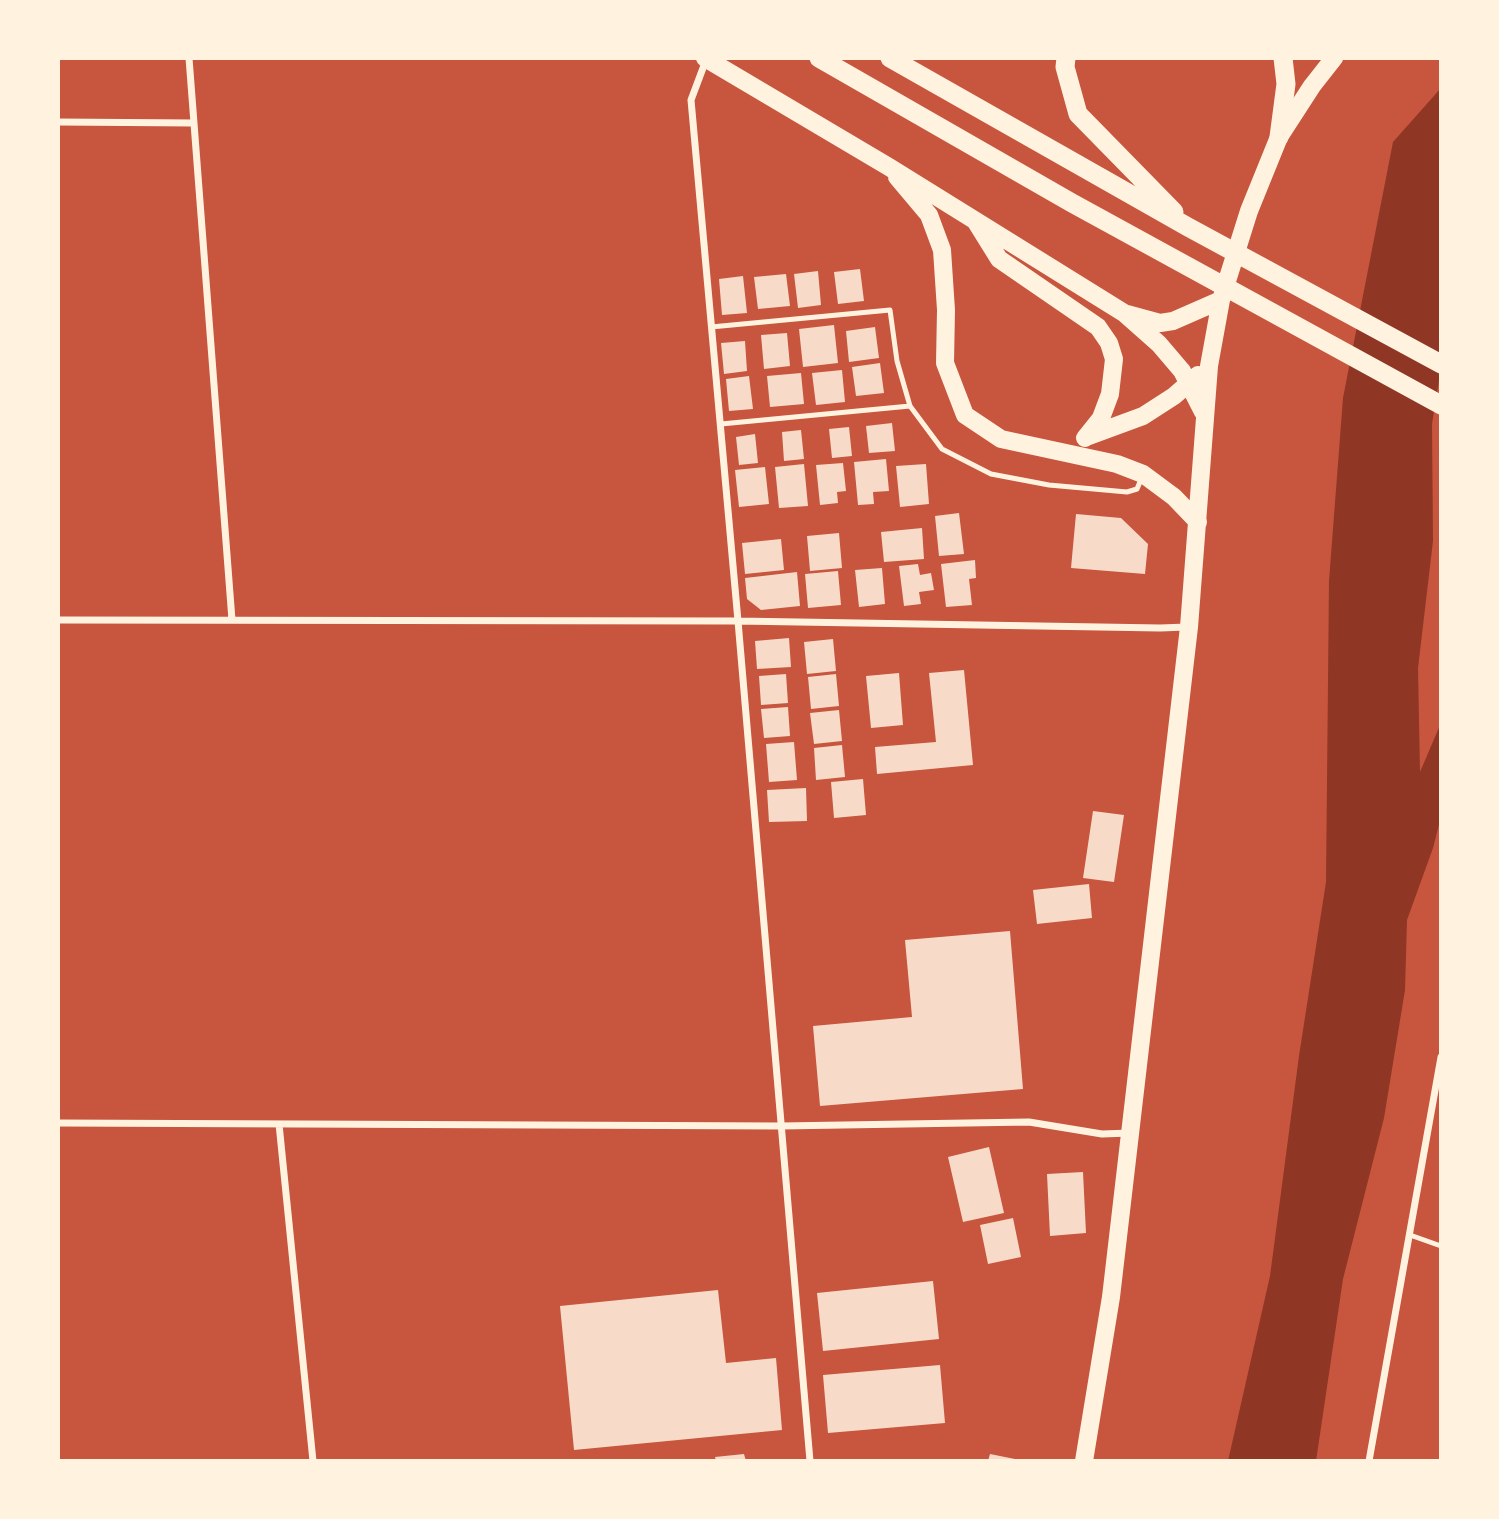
<!DOCTYPE html>
<html>
<head>
<meta charset="utf-8">
<style>
	body { margin:0 }
	#map { position:relative; width:1499px; height:1519px; overflow:hidden; background:#c8553d; font-family:"DM Sans",sans-serif }
	canvas { display:block }
	.frame { position:absolute; inset:0; border:60px solid #fff3e0; pointer-events:none }
</style>
</head>
<body>
<div id="map">
<canvas width="1499" height="1519"></canvas>
<div class="frame"></div>
</div>
<script>
const c = document.querySelector('canvas').getContext('2d');
c.lineJoin = 'round';
function paint(path, color) { c.fillStyle = color; c.fill(path, 'evenodd'); }
const toPath = rows => new Path2D(rows.map(r => 'M' + r).join(''));
function strokePath(path, color, width, dash) { c.strokeStyle = color; c.lineWidth = width; c.lineCap = dash ? 'butt' : 'round'; c.setLineDash(dash || []); c.stroke(path); }
paint(toPath([
	[1441,88,1441,368,1432,424,1433,541,1418,668,1420,772,1441,723,1441,817,1433,848,1407,920,1405,990,1384,1118,1343,1279,1316,1461,1228,1461,1270,1276,1299,1056,1326,882,1329,581,1343,398,1393,142]
]), '#8f3625');
paint(toPath([
	[860,269,864,301,838,304,834,272],
	[818,271,821,305,798,308,794,274],
	[786,274,790,306,758,309,754,277],
	[743,276,747,313,722,315,719,279],
	[834,325,838,363,803,367,799,329],
	[875,327,879,358,849,362,846,331],
	[787,333,790,366,764,369,761,335],
	[745,341,747,371,724,374,721,343],
	[880,363,884,393,856,396,852,367],
	[842,370,845,402,816,405,812,373],
	[801,373,804,404,770,407,767,376],
	[749,376,753,409,729,411,726,379],
	[892,423,895,451,869,453,866,426],
	[849,427,852,456,832,458,829,429],
	[801,430,804,459,784,461,782,432],
	[755,434,758,463,739,465,736,437],
	[886,459,889,491,873,492,874,504,858,505,854,462],
	[843,463,846,491,837,492,838,503,820,505,816,465],
	[804,464,808,506,779,508,775,467],
	[926,464,929,504,900,507,896,466],
	[765,467,769,504,739,507,735,470],
	[959,513,964,554,939,556,935,516],
	[1076,514,1121,518,1148,544,1145,574,1071,568],
	[922,528,924,559,884,562,881,532],
	[839,533,842,568,810,571,807,536],
	[781,539,784,570,745,574,742,543],
	[975,560,976,578,969,579,972,605,946,607,941,564],
	[918,564,920,575,931,573,934,590,919,592,921,604,904,606,899,566],
	[882,568,885,604,859,607,855,570],
	[838,571,841,605,808,608,805,574],
	[797,572,800,606,761,610,747,599,745,578],
	[789,638,791,667,757,669,755,641],
	[833,639,836,671,807,674,804,642],
	[964,670,973,765,877,774,875,747,936,742,929,673],
	[899,673,903,725,871,728,866,676],
	[786,674,788,703,761,705,759,676],
	[836,674,839,706,811,709,808,677],
	[788,707,790,736,764,738,761,709],
	[839,710,842,741,814,744,810,713],
	[794,742,797,780,769,782,766,744],
	[842,745,845,777,816,780,814,748],
	[863,779,866,815,834,818,831,782],
	[806,788,807,821,769,822,767,790],
	[1093,811,1124,815,1114,882,1083,878],
	[1089,884,1092,918,1037,924,1033,890],
	[1010,931,1023,1089,820,1106,813,1026,912,1017,905,940],
	[989,1147,1004,1213,963,1222,948,1157],
	[1083,1172,1086,1233,1050,1236,1047,1174],
	[1013,1218,1021,1257,988,1264,980,1225],
	[933,1281,939,1339,823,1351,817,1293],
	[718,1290,726,1363,776,1358,782,1430,574,1450,560,1306],
	[940,1365,945,1423,828,1433,823,1375],
	[744,1454,746,1461,716,1461,715,1457],
	[990,1454,1020,1460,1020,1461,988,1461]
]), '#f7dbc8');
strokePath(toPath([
	[711,327,890,310,897,361,910,406,942,449,991,474,1049,485,1127,492,1137,489,1142,477],
	[721,424,910,406],
	[1410,1235,1441,1246]
]), '#fff3e0', 5);
strokePath(toPath([
	[189,58,232,620],
	[706,60,691,100,738,621,810,1461],
	[58,122,194,123],
	[58,620,738,621,1160,628,1187,627],
	[58,1123,781,1126,1029,1122,1102,1134,1130,1133],
	[279,1124,313,1461],
	[1369,1461,1441,1057]
]), '#fff3e0', 7);
strokePath(toPath([
	[705,58,889,167,1124,313,1159,344,1182,371,1203,412],
	[897,177,929,215,942,250,946,310,945,363,965,415,1001,439,1117,464,1143,474,1174,497,1198,522],
	[976,222,999,259,1098,327,1109,343,1114,359,1110,394,1101,418,1085,438],
	[1127,314,1160,323,1173,321,1221,300],
	[1086,437,1143,416,1174,396,1198,375],
	[1084,1461,1111,1297,1189,627,1209,366,1221,300,1249,211,1279,137,1312,86,1334,58]
]), '#fff3e0', 18);
strokePath(toPath([
	[819,58,1072,203,1441,405],
	[890,58,1188,227,1441,364],
	[1066,58,1065,67,1078,114,1174,212],
	[1279,137,1286,84,1283,58]
]), '#fff3e0', 19);
</script>
</body>
</html>
